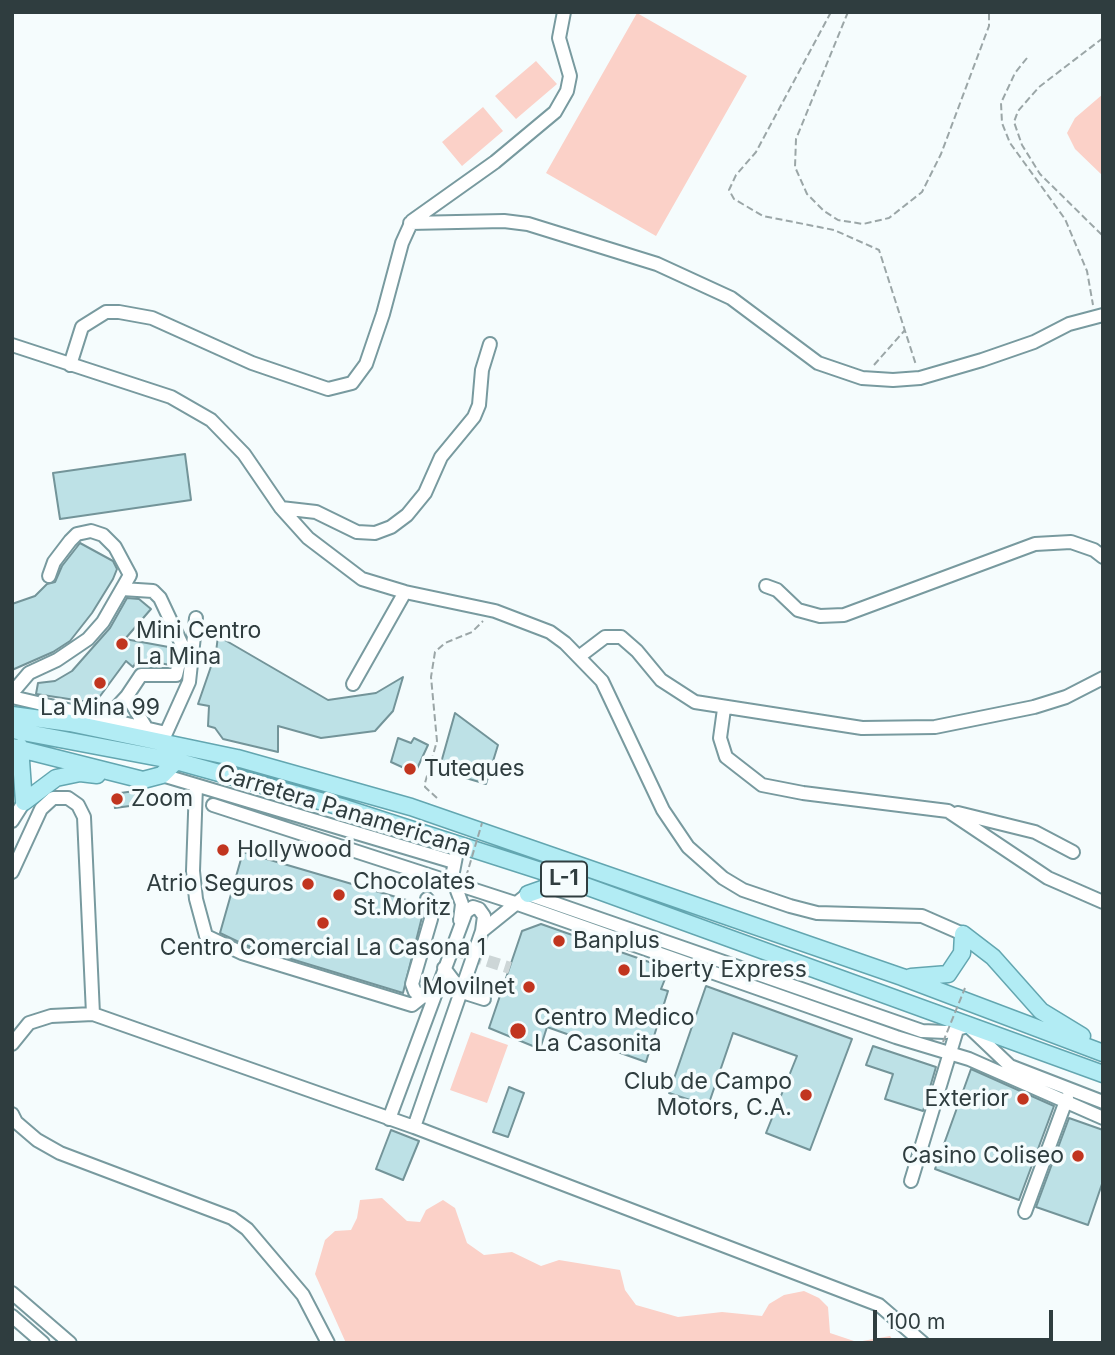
<!DOCTYPE html>
<html>
<head>
<meta charset="utf-8">
<style>
	body { margin:0 }
	#map { position:relative; width:1115px; height:1355px; overflow:hidden; background:#f5fcfd; font-family:Inter,sans-serif }
	canvas { display:block }
	.frame { position:absolute; inset:0; border:14px solid #2f3d3f; pointer-events:none }
	.scale { position:absolute; left:873px; top:1310px; width:180px; height:32px; box-sizing:border-box; border:4px solid #2f3d3f; border-top:0; padding-left:9px; font-size:21px; line-height:24px; white-space:nowrap; color:#2f3d3f; -webkit-text-stroke:5px #f5fcfd; paint-order:stroke }
</style>
</head>
<body>
<div id="map">
<canvas width="1115" height="1355"></canvas>
<div class="frame"></div>
<div class="scale">100 m</div>
</div>
<script>
const c = document.querySelector('canvas').getContext('2d');
c.lineJoin = 'round';
function paint(path, color) { c.fillStyle = color; c.fill(path, 'evenodd'); }
const toPath = rows => new Path2D(rows.map(r => 'M' + r).join(''));
function strokePath(path, color, width, dash) { c.strokeStyle = color; c.lineWidth = width; c.lineCap = dash ? 'butt' : 'round'; c.setLineDash(dash || []); c.stroke(path); }
function label(font, color, halo, rows, align = 'center') {
  c.font = font + ' Inter,sans-serif'; c.lineWidth = 7; c.setLineDash([]); c.textBaseline = 'middle'; c.strokeStyle = halo; c.fillStyle = color; for (const [text, x, y, turn = 0] of rows) {
    c.save(); c.translate(x, y); c.rotate((+turn || 0) * Math.PI / 180); c.textAlign = isNaN(turn) ? turn : align; if (halo) c.strokeText(text, 0, 0); c.fillText(text, 0, 0); c.restore();
  }
}
paint(toPath([
	[637,13,747,76,656,236,546,173],
	[536,61,557,84,516,119,495,96],
	[1103,94,1103,176,1075,149,1067,133,1075,118],
	[483,107,503,131,462,166,442,142],
	[471,1032,508,1045,487,1103,450,1090],
	[382,1198,407,1221,420,1222,426,1210,443,1200,455,1208,467,1243,484,1255,512,1252,541,1266,559,1260,620,1270,625,1290,636,1305,678,1317,722,1312,762,1316,769,1304,784,1295,804,1291,819,1298,828,1307,830,1333,857,1342,890,1336,895,1343,346,1343,315,1274,325,1240,335,1231,351,1230,357,1218,360,1200]
]), '#fbd1c8');
const building = toPath([
	[185,454,191,500,60,519,53,473,185,454],
	[80,543,113,561,117,569,113,579,92,613,70,641,53,652,12,670,12,604,35,596,47,584,55,582,62,566,80,543],
	[127,598,139,599,151,609,125,639,174,648,170,665,138,659,133,667,126,661,95,703,36,694,38,683,55,681,72,671,110,628,127,598],
	[218,636,328,700,376,693,403,677,393,711,375,731,321,738,278,726,278,752,223,739,215,728,208,726,209,706,198,704,216,652,218,636],
	[455,713,498,745,486,784,439,770,455,713],
	[398,738,411,743,414,738,428,745,415,773,391,762,398,738],
	[135,791,137,805,115,808,113,794,135,791],
	[243,852,420,904,424,909,403,993,245,945,220,933,243,852],
	[541,924,669,969,661,989,668,991,646,1062,547,1027,540,1049,489,1028,522,931,541,924],
	[706,986,852,1039,810,1150,766,1133,797,1056,733,1033,708,1106,669,1093,706,986],
	[873,1046,936,1067,923,1111,885,1099,893,1074,866,1065,873,1046],
	[971,1069,1054,1106,1019,1200,935,1169,971,1069],
	[509,1087,524,1093,508,1137,493,1132,509,1087],
	[1069,1118,1103,1130,1103,1181,1088,1225,1036,1207,1069,1118],
	[391,1130,419,1141,403,1180,376,1169,391,1130]
]);
paint(building, '#bde1e6');
strokePath(building, '#739499', 2);
strokePath(toPath([
	[419,939,510,968]
]), '#cdd6d7', 12, [12, 6]);
const minor = toPath([
	[410,223,504,221,528,224,657,264,731,298,818,363,862,378,893,380,920,378,982,360,1034,342,1069,324,1103,315],
	[12,345,171,397,211,420,244,454,281,508,308,538,362,579,405,592,495,611,550,632,565,643,602,681,663,810,688,847,723,878,743,890,790,906,817,913,922,916,963,934],
	[70,365,82,327,106,312,119,312,152,318,252,363,328,389,352,383,366,364,383,314,402,243,412,221,495,162,555,112,567,91,570,76,559,38,564,12],
	[281,508,316,512,357,532,375,533,391,527,407,515,425,493,441,457,474,417,479,405,482,370,490,344],
	[766,586,777,590,798,610,820,616,844,615,1035,544,1071,542,1094,550,1103,557],
	[122,589,153,591,160,598,183,647,176,675,141,675,127,696,147,729],
	[580,656,605,637,621,637,637,651,661,680,695,702,862,728,935,727,1034,707,1066,697,1103,678],
	[353,684,405,592],
	[12,693,29,673,57,660,88,639,103,622,130,575,115,547,103,535,91,531,77,534,70,541,54,562,49,576],
	[12,697,166,733,189,682,196,618],
	[724,709,720,738,726,757,762,785,803,793,948,811,1048,878,1103,902],
	[105,720,127,696],
	[162,775,454,862],
	[196,786,193,871,196,899,206,936,242,953,412,1005,422,997],
	[213,805,515,903,896,1037,969,1059,1103,1118],
	[958,813,1035,832,1073,852],
	[12,821,24,802],
	[458,846,452,877,462,904,460,920],
	[12,872,41,809,53,798,68,798,78,805,84,817,93,1014],
	[427,899,433,907,431,919,412,984,415,992,430,998],
	[482,931,528,894,922,1031,946,1032,968,1026,1010,1066,1103,1102],
	[444,968,462,992,484,999],
	[12,1044,29,1023,51,1016,93,1014,414,1127,879,1305,923,1343],
	[12,1114,16,1122,37,1140,60,1153,232,1218,247,1229,303,1295,328,1343],
	[389,1119,466,912,473,907,479,909,484,916,482,931,414,1127],
	[911,1181,959,1023],
	[1025,1212,1067,1098],
	[12,1293,70,1343],
	[12,1316,43,1343]
]);
const major = toPath([
	[12,715,70,723,237,758,411,807,902,977,1103,1053],
	[12,730,176,761,345,808,569,880,1103,1074],
	[12,747,143,780,162,775,176,761],
	[20,747,24,802],
	[24,802,56,778,80,773,97,775],
	[528,894,565,881],
	[963,934,993,957,1041,1011,1082,1036],
	[911,977,948,974,962,953,963,934]
]);
strokePath(minor, '#789a9f', 16);
strokePath(major, '#63a6b0', 19);
strokePath(toPath([
	[831,12,756,152,736,175,729,190,734,199,763,216,834,230,879,250,916,365],
	[848,12,796,139,795,167,807,194,824,211,838,220,863,224,889,218,922,192,941,154,989,26,989,12],
	[1103,38,1039,87,1018,111,1014,122,1022,145,1040,174,1103,236],
	[1027,58,1015,73,1001,103,1002,123,1010,143,1065,219,1087,271,1093,305],
	[874,365,905,330],
	[437,798,425,787,425,783,437,741,431,677,435,652,445,643,472,632,483,621]
]), '#9ba6a7', 2, [7, 3.5]);
strokePath(minor, '#fff', 12);
strokePath(major, '#b2ecf4', 16);
strokePath(toPath([
	[466,877,482,823],
	[943,1042,965,988]
]), '#9ba6a7', 2, [7, 3.5]);
for (const [x, y, r, color] of [
	[122,644,7,"#c1351f"],
	[100,683,7,"#c1351f"],
	[410,769,7,"#c1351f"],
	[117,799,7,"#c1351f"],
	[223,850,7,"#c1351f"],
	[308,884,7,"#c1351f"],
	[339,895,7,"#c1351f"],
	[323,923,7,"#c1351f"],
	[559,941,7,"#c1351f"],
	[624,970,7,"#c1351f"],
	[529,987,7,"#c1351f"],
	[518,1031,9,"#c1351f"],
	[806,1095,7,"#c1351f"],
	[1023,1099,7,"#c1351f"],
	[1078,1156,7,"#c1351f"]
]) { const dot = new Path2D(); dot.arc(x, y, r, 0, 2 * Math.PI); c.fillStyle = color; c.fill(dot); strokePath(dot, '#f5fcfd', 2.5); }
for (const [x, y, w] of [
	[564,879,46]
]) { const box = new Path2D(); box.roundRect(x - w / 2, y - 17.5, w, 35, 5); c.fillStyle = '#f5fcfd'; c.fill(box); strokePath(box, '#2f3d3f', 2); }
label('bold 21px', '#2f3d3f', null, [
	["L-1",564,879]
]);
label('23px', '#2f3d3f', '#f5fcfd', [
	["Mini Centro",136,631],
	["La Mina",136,657],
	["La Mina 99",100,708,"center"],
	["Tuteques",424,769],
	["Zoom",131,799],
	["Hollywood",237,850],
	["Chocolates",353,882],
	["St.Moritz",353,908],
	["Atrio Seguros",294,884,"right"],
	["Banplus",573,941],
	["Centro Comercial La Casona 1",323,948,"center"],
	["Liberty Express",638,970],
	["Movilnet",515,987,"right"],
	["Centro Medico",534,1018],
	["La Casonita",534,1044],
	["Club de Campo",792,1082,"right"],
	["Motors, C.A.",792,1108,"right"],
	["Exterior",1009,1099,"right"],
	["Casino Coliseo",1064,1156,"right"]
], 'left');
label('23px', '#2f3d3f', '#f5fcfd', [
	["Carretera Panamericana",344,811,17]
]);
</script>
</body>
</html>
